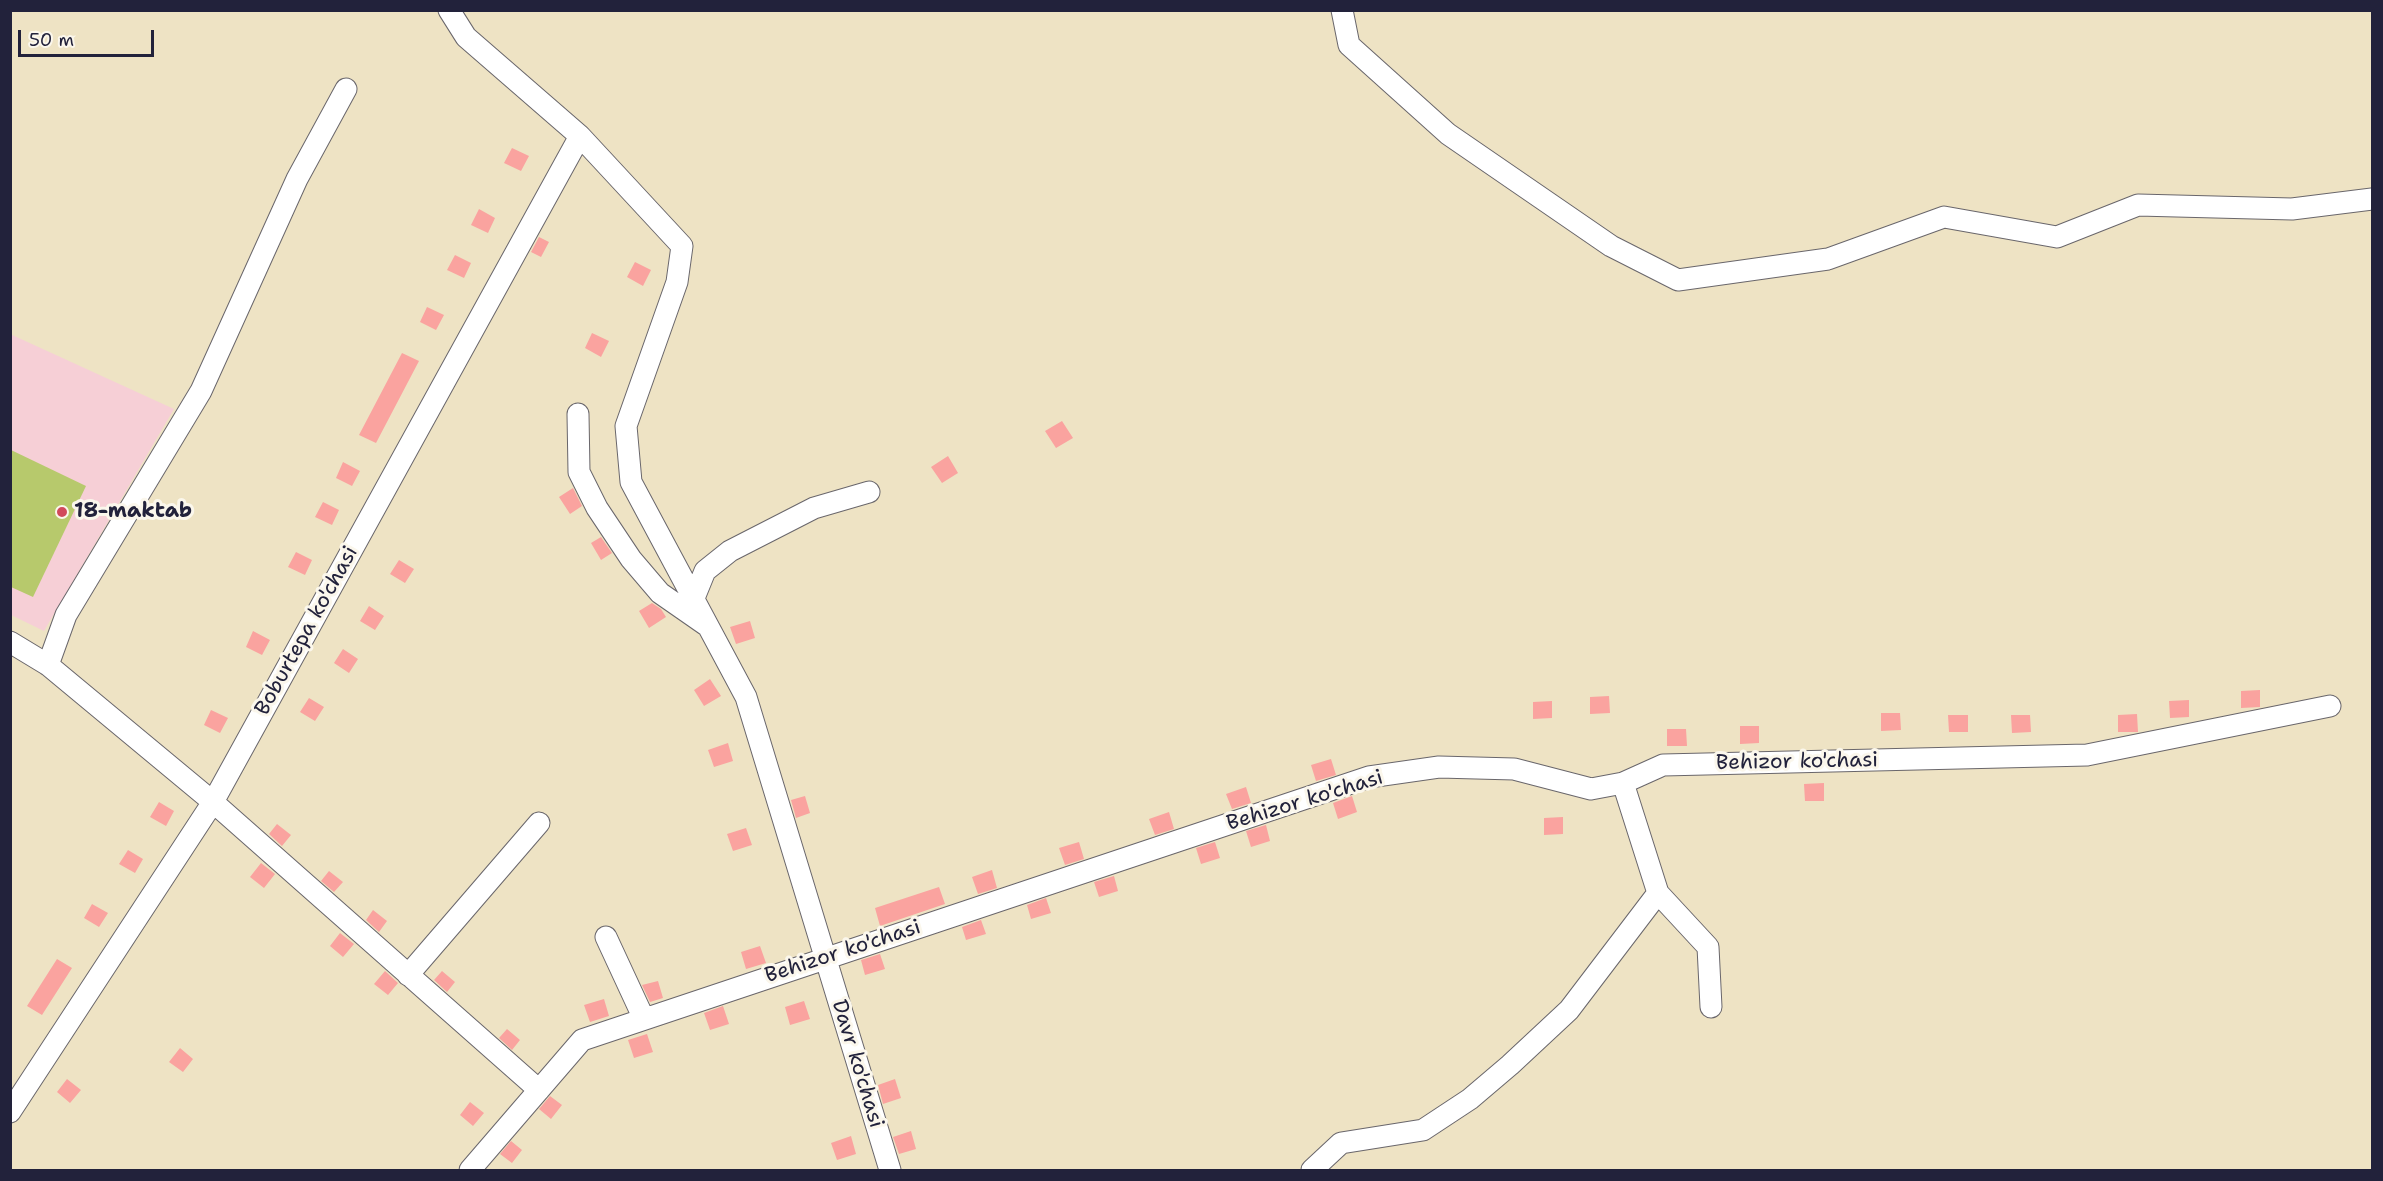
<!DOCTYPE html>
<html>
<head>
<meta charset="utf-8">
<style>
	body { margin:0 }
	#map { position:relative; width:2383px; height:1181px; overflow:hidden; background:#eee3c4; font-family:"Shantell Sans",sans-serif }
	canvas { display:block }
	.frame { position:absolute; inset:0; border:12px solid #22223b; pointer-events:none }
	.scale { position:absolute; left:18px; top:30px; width:136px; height:27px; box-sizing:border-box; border:3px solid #22223b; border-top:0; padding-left:8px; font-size:18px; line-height:21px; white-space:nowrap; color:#22223b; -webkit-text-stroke:4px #fbf7ec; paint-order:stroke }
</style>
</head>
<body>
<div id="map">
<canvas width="2383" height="1181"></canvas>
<div class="frame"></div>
<div class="scale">50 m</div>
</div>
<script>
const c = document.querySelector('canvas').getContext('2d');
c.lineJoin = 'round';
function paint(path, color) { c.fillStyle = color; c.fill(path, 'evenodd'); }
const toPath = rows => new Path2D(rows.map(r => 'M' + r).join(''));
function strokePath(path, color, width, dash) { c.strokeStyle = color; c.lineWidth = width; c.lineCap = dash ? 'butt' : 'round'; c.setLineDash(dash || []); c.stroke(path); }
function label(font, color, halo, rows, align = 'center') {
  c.font = font + ' "Shantell Sans",sans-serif'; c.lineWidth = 6; c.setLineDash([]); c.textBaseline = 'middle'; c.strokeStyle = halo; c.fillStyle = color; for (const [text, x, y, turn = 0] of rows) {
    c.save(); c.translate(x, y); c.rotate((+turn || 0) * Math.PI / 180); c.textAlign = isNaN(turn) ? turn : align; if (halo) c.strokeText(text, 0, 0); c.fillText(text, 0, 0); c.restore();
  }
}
paint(toPath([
	[10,334,174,409,44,631,11,615]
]), '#f6cfd6');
paint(toPath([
	[11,450,86,486,33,597,11,587]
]), '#b7c96c');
paint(toPath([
	[512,148,529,156,521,171,504,163],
	[479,209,495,218,488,233,471,225],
	[539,237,549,242,541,257,531,252],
	[455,255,471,263,464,278,447,270],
	[635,262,651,270,643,286,627,277],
	[427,307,444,315,436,330,420,322],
	[592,333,609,341,601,357,585,348],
	[402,353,419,361,376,443,359,435],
	[1062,421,1073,438,1056,448,1045,431],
	[948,456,958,473,942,483,931,467],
	[343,462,360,471,352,486,336,478],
	[573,488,582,506,570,514,559,497],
	[323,502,339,510,332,525,315,517],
	[601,537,612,553,601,560,591,543],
	[296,552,312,560,305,575,288,567],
	[399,560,414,569,405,583,390,574],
	[652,603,661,609,666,617,649,628,639,611],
	[369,606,384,616,375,630,360,621],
	[750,621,755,638,736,644,730,627],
	[253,631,270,640,262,655,246,647],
	[343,649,358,659,349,673,334,663],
	[710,679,721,696,704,706,694,690],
	[2260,690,2260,707,2241,708,2241,691],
	[1609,696,1610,713,1590,714,1590,697],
	[309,698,324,707,315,721,300,712],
	[2189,700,2189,717,2170,718,2169,701],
	[1552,701,1552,718,1533,719,1533,702],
	[211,710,228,718,220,733,204,725],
	[1881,713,1900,713,1901,730,1881,731],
	[2137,714,2138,732,2118,732,2118,715],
	[1948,715,1968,715,1968,732,1949,732],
	[2011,715,2030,715,2031,732,2012,733],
	[1740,726,1759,726,1759,743,1740,744],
	[1667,729,1686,729,1687,746,1667,746],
	[728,743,733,761,714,767,708,750],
	[1331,759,1336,775,1316,781,1311,765],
	[1824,783,1824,801,1805,801,1804,784],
	[1246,787,1251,803,1232,809,1226,794],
	[805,796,810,813,796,818,791,800],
	[1352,796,1357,812,1338,819,1333,803],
	[159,802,174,811,166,826,150,817],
	[1169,812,1174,829,1155,835,1149,819],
	[1563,817,1563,834,1544,835,1544,818],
	[277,824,291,835,282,846,269,834],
	[1266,825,1270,841,1251,847,1246,831],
	[746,828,752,845,733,851,727,834],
	[1079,842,1084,859,1065,865,1059,848],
	[1215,842,1220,858,1201,864,1196,848],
	[128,850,143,859,135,873,119,864],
	[261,863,275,874,264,888,250,877],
	[992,870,997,888,978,894,972,877],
	[329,871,343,882,334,892,321,881],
	[1114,876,1118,891,1099,897,1094,882],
	[939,887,945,904,880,926,875,908],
	[1046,898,1051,913,1031,919,1027,905],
	[92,904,108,913,99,927,84,918],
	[373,910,387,921,379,932,366,920],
	[981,920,986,934,966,940,962,927],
	[340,933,354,944,343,957,330,946],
	[760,946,766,963,746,969,741,952],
	[880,954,885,969,865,975,861,960],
	[57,959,72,968,42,1015,27,1006],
	[385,971,398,983,388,995,374,984],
	[442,971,455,982,447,992,434,980],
	[658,981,663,998,650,1002,642,985],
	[604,999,609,1016,590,1022,584,1005],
	[804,1001,810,1019,790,1025,785,1007],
	[723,1006,729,1024,710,1030,704,1013],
	[507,1029,520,1040,512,1050,499,1038],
	[647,1034,653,1052,634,1058,628,1040],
	[180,1048,193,1059,183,1072,169,1062],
	[67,1079,81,1090,70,1103,57,1092],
	[895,1079,901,1098,883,1104,878,1085],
	[550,1096,562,1105,551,1119,539,1109],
	[470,1102,484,1113,473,1126,460,1115],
	[911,1131,916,1149,899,1154,893,1137],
	[851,1136,856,1154,837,1160,831,1143],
	[511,1141,522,1150,512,1163,500,1154]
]), '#faa39f');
const minor = toPath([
	[449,10,466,37,580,136,682,246,677,282,626,426,631,482,746,697,890,1170],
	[1342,10,1349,45,1448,134,1611,246,1678,280,1828,259,1944,217,2057,237,2138,205,2292,209,2372,199],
	[578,414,579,472,597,508,631,559,660,593,706,625],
	[694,598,705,571,730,551,814,508,869,492],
	[10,642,48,665,213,802,539,1090],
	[48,665,66,615,201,391,297,179,346,89],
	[1623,783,1658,893,1708,947,1711,1007],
	[606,937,644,1019],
	[408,975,539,823],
	[10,1112,213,802,580,136],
	[470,1170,582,1040,1369,777,1439,767,1514,769,1591,789,1623,783,1663,765,2087,755,2330,706],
	[1312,1170,1341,1143,1423,1130,1470,1099,1510,1065,1569,1010,1658,893]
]);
strokePath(minor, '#69666b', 23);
strokePath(minor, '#fff', 21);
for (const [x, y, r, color] of [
	[62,512,6,"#d1495b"]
]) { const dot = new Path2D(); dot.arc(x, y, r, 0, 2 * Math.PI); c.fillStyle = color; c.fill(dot); strokePath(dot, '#fbf7ec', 2); }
label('bold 21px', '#22223b', '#fbf7ec', [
	["18-maktab",74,512]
], 'left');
label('21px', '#22223b', '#fbf7ec', [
	["Boburtepa ko'chasi",307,631,-61],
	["Behizor ko'chasi",1797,762,-1],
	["Behizor ko'chasi",1305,801,-17],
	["Behizor ko'chasi",843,952,-18],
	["Davr ko'chasi",857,1064,73]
]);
</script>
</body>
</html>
